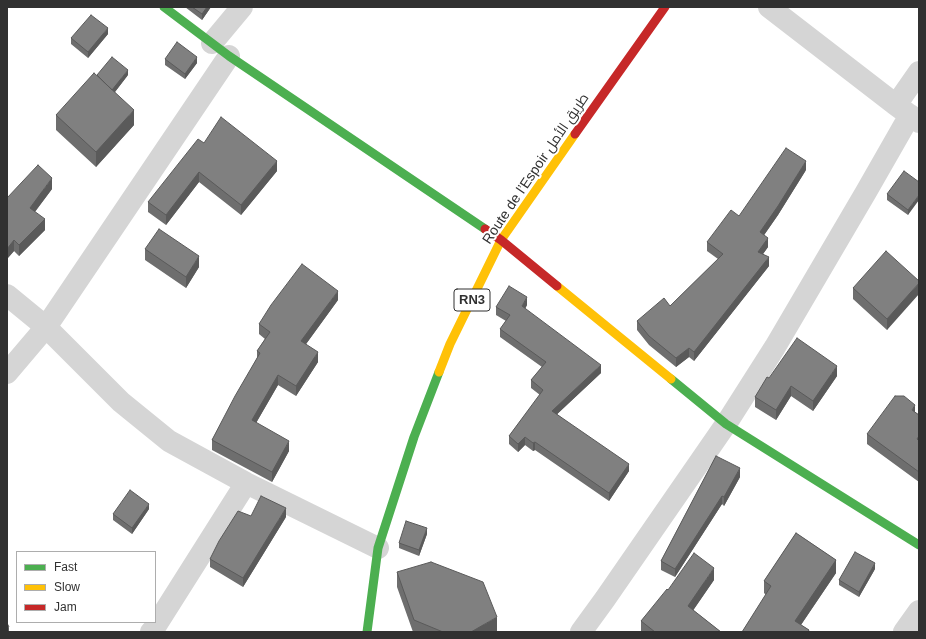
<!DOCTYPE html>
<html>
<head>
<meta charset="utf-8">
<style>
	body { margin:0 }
	#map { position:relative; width:926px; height:639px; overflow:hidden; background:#fff; font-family:Helvetica,sans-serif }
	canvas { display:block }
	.frame { position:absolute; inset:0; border:8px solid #313131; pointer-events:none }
	.legend { position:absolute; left:16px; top:551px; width:140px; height:72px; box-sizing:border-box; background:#fff; border:1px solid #adadad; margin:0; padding:5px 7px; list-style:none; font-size:12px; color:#313131 }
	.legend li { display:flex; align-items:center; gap:8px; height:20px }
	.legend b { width:20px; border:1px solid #adadad }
</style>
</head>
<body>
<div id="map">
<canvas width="926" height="639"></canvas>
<div class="frame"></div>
<ul class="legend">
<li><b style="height:5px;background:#4caf50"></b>Fast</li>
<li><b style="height:5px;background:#ffc107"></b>Slow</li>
<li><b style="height:5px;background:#c62828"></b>Jam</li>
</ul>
</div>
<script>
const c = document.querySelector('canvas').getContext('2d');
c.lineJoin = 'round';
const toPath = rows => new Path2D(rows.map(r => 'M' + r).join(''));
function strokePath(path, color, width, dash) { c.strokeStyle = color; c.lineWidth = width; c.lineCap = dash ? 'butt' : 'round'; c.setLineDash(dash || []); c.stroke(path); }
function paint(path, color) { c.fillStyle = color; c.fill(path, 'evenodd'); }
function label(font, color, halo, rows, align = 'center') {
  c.font = font + ' Helvetica,Cairo,sans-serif'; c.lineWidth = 4; c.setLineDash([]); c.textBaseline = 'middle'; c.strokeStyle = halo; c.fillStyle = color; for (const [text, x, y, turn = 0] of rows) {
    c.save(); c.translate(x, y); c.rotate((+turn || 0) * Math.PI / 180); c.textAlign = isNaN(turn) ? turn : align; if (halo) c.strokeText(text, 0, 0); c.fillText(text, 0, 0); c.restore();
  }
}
strokePath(toPath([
	[769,7,896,105,919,122],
	[212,43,242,7],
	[896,105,919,72],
	[7,295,46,327,121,402,169,441,246,483,378,548],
	[7,373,46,327,229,56],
	[151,632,153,630,246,483],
	[581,632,605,599,726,424,775,347,866,192,910,115],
	[904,632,919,611]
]), '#d5d5d5', 22);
strokePath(toPath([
	[164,7,229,56,485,229],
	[671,379,726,424,919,545],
	[367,632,378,548,414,437,439,372]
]), '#4caf50', 9);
strokePath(toPath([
	[557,286,671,379],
	[439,372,450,344,501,240,575,134]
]), '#ffc107', 9);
strokePath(toPath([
	[575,134,665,7],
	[485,229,501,240,557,286]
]), '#c62828', 9);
paint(toPath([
	[185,7,211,7,202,20],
	[108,34,88,58,71,44,71,38],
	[165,59,197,63,185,79,165,65],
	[128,75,115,92,134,125,96,167,56,130,56,115],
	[204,143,277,171,241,215,199,182,166,225,148,212,148,202],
	[806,170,778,215,764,235,768,247,763,254,769,266,694,361,689,357,676,367,649,345,637,330,637,321,670,306,718,259,707,251,707,242,739,216],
	[919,182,908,215,887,200,887,194],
	[52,189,35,212,45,230,19,256,14,251,7,259,7,198],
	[145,249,199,267,186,288,145,260],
	[919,281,887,330,853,299,853,288],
	[338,300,306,344,318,362,296,396,278,385,256,423,289,451,272,482,212,450,212,440,257,358,257,351,265,339,259,334,259,324],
	[527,305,525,309,601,373,557,414,629,471,609,501,535,450,533,451,525,445,518,452,509,444,509,436,540,395,531,388,531,380,542,367,500,337,500,329,506,321,496,315,496,307],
	[837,376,813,411,791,396,776,420,755,407,755,397,769,378],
	[915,412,919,415,919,482,867,444,867,434],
	[716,456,740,477,724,506,722,504,675,577,661,570,661,561],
	[149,509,132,534,113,520,113,514],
	[286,517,243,587,210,567,210,559],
	[796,533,836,560,836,573,801,625,809,630,809,632,742,632,766,595,764,593,764,581],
	[427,534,419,556,399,548,399,543],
	[875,569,859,597,839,585,839,580],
	[397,572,497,632,413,632,397,587],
	[714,580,693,610,721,632,641,632,641,621,668,590]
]), '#6e6e6e');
paint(toPath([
	[207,7,211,7,202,20,202,14],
	[108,28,108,34,88,58,88,52],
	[197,57,197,63,185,79,185,74],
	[128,70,128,75,111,97,111,91],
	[134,110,134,125,96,167,96,152],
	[277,161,277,171,241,215,241,205],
	[806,161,806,170,778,215,760,241,760,232],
	[199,172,199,182,166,225,166,215],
	[52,178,52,189,30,218,30,208],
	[919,195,919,200,908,215,908,210],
	[45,219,45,230,19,256,19,245],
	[768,238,768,247,758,261,758,252],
	[14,240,14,251,7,259,7,249],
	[199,256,199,267,186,288,186,277],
	[769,257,769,266,694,361,694,352],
	[919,283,919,294,887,330,887,319],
	[338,291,338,300,301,351,301,341],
	[527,297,527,305,522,314,522,306],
	[689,348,689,357,676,367,676,358],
	[318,352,318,362,296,396,296,386],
	[601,365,601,373,552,419,552,411],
	[837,366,837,376,813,411,813,401],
	[278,375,278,385,252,430,252,420],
	[791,386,791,396,776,420,776,410],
	[915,405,915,415,912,410],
	[525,437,525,445,518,452,518,444],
	[289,441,289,451,272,482,272,472],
	[535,442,535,450,533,451,533,443],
	[629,464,629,471,609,501,609,493],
	[740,468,740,477,724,506,724,497],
	[722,496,722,504,675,577,675,569],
	[149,504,149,509,132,534,132,528],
	[286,508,286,517,243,587,243,578],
	[427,528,427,534,419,556,419,550],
	[836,560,836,573,796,632,795,621],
	[875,563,875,569,859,597,859,592],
	[714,568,714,580,688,618,688,606],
	[497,617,497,632,471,632],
	[9,627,9,632,7,632,7,628]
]), '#5a5a5a');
const building = toPath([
	[192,7,207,7,202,14,192,7],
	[91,15,108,28,88,52,71,38,91,15],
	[177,42,197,57,185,74,165,59,177,42],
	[112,57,128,70,112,90,97,75,112,57],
	[94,73,134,110,96,152,56,115,94,73],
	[221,117,277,161,241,205,199,172,166,215,148,202,198,139,204,143,221,117],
	[786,148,806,161,778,206,760,232,768,238,758,252,769,257,694,352,689,348,676,358,649,336,637,321,664,298,670,306,723,254,707,242,731,210,739,216,786,148],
	[38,165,52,178,30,208,45,219,19,245,14,240,7,249,7,198,38,165],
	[904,171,919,182,919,195,908,210,887,194,904,171],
	[159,229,199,256,186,277,145,249,159,229],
	[886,251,919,281,919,283,887,319,853,288,886,251],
	[302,264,338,291,301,341,318,352,296,386,278,375,252,420,289,441,272,472,212,440,235,396,260,353,257,351,270,332,259,324,271,305,302,264],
	[509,286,527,297,522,306,601,365,552,411,629,464,609,493,535,442,533,443,525,437,518,444,509,436,543,390,531,380,546,362,500,329,510,315,496,307,509,286],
	[797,338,837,366,813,401,791,386,776,410,755,397,767,377,769,378,797,338],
	[895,396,904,396,915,405,912,410,919,415,919,436,917,439,919,441,919,472,867,434,895,396],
	[716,456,740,468,724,497,722,496,675,569,661,561,716,456],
	[130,490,149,504,132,528,113,514,130,490],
	[261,496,286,508,243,578,210,559,219,541,238,511,251,516,261,496],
	[406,521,427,528,419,550,399,543,406,521],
	[796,533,836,560,795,621,809,630,808,632,742,632,771,586,764,581,796,533],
	[855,552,875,563,859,592,839,580,855,552],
	[694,553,714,568,688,606,721,632,655,632,641,621,667,589,668,590,694,553],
	[431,562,483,582,497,617,471,632,443,632,414,620,397,572,431,562],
	[7,623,9,627,7,628,7,623]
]);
paint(building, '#808080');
strokePath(building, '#5a5a5a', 1);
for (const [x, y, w] of [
	[472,300,36]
]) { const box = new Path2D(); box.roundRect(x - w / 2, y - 11, w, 22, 3); c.fillStyle = '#fff'; c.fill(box); strokePath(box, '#313131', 1); }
label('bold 13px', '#313131', null, [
	["RN3",472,300]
]);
label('14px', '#313131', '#fff', [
	["Route de l’Espoir طريق الأمل",536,169,-56]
]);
</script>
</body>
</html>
